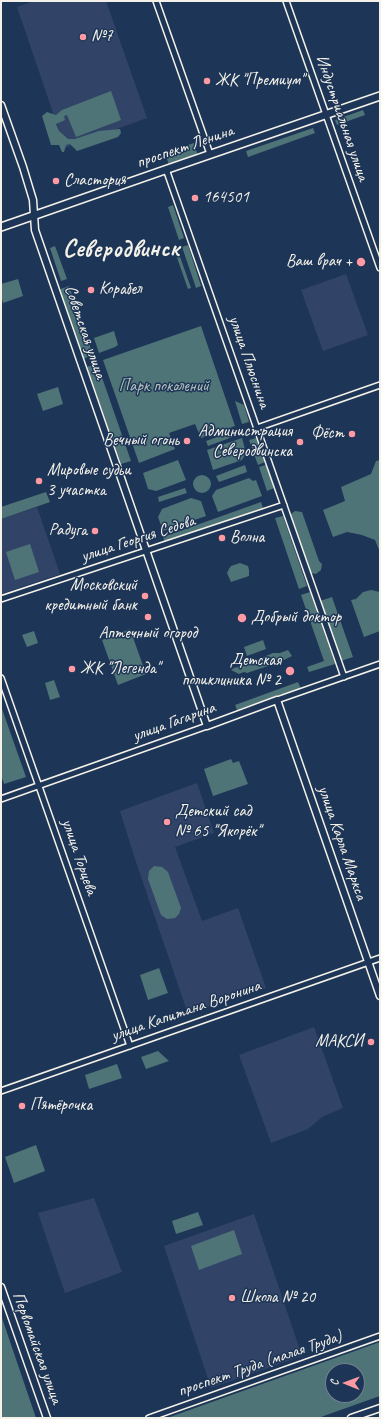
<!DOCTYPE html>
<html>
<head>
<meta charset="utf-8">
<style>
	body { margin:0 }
	#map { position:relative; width:381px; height:1419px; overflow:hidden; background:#1d3557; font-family:Caveat,sans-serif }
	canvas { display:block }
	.frame { position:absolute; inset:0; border:2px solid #f4f1e8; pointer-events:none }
	.north { position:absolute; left:325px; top:1363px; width:40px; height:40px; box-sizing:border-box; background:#1d3557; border:1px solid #738091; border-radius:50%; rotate:271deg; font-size:11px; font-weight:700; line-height:16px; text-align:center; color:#f4f1e8 }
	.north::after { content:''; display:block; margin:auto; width:14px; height:18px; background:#ff9aa2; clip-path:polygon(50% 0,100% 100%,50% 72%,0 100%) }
</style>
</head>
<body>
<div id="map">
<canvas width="381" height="1419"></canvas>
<div class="frame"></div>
<div class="north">С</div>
</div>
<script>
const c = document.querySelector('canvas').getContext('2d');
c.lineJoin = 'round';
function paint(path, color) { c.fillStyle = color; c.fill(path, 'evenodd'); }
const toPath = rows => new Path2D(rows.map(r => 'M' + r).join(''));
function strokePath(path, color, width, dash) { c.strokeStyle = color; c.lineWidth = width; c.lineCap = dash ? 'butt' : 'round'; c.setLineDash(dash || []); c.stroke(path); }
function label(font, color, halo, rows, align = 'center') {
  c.font = font + ' Caveat,sans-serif'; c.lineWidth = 3; c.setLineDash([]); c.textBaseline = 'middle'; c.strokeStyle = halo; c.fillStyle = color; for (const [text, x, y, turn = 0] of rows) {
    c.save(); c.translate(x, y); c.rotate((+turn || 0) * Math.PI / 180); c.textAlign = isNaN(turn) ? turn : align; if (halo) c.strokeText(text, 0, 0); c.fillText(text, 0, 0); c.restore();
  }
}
paint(toPath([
	[34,1,106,1,147,118,65,148,17,7],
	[346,274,368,335,323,351,301,290],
	[37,507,60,574,1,594,1,519],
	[197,783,214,833,175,847,202,921,238,908,266,988,188,1014,136,862,120,811],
	[314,1027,343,1108,322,1117,308,1129,271,1143,239,1055],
	[94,1198,122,1272,65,1293,38,1213],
	[254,1214,302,1356,211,1388,164,1246]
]), '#314468');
paint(toPath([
	[111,91,121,120,76,137,67,115,64,116,65,120,56,124,59,131,68,139,75,139,99,131,120,129,121,133,118,137,77,151,70,144,66,145,64,152,62,152,59,145,51,145,42,116,47,112,56,115,62,110],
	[363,110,365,115,337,125,335,120],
	[313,128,315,133,248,157,246,151],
	[194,143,198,156,169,165,165,153],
	[173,205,184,238,179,240,168,207],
	[188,245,201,286,196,288,182,247],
	[55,246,67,279,61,281,50,248],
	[177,248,191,288,188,289,175,252,171,253,170,251],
	[18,279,23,296,3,303,1,296,1,284],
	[69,286,93,355,83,359,58,290],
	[201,326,235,426,201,438,195,424,169,433,175,449,139,463,103,360],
	[114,331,118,345,115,347,99,353,94,338],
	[97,363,131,461,121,464,87,367],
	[58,387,63,404,43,411,37,394],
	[235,401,244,405,249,422,242,424],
	[237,430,238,435,208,446,206,441],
	[242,438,246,453,242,460,213,470,207,450],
	[256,438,265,462,258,465,249,440],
	[178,460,186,480,156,491,148,489,143,473],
	[380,460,380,552,375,540,362,535,347,532,333,537,323,510,345,501,341,487,371,474,376,461],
	[245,465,247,472,219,482,216,476],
	[266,465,274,488,267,491,259,467],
	'193 484a9 9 0 1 1 18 0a9 9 0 1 1-18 0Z',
	[249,478,253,481,256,480,262,496,218,512,212,496,216,490],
	[185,488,187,493,159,502,158,497],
	[46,492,50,502,1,519,1,507],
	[191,498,201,501,206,516,163,531,158,517,162,509],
	[261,502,263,508,165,543,163,537],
	[295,511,302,512,319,561,322,564,321,570,316,574,310,573,291,518,291,514],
	[283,516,307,586,299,589,275,518],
	[30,544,39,572,15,580,6,552],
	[240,563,248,566,249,570,249,576,231,582,227,573,229,569,231,566],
	[371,590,380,592,380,631,364,637,351,600,356,599,363,592],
	[310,592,335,664,309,672,307,667,324,661,301,595],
	[332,597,353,657,341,661,320,601],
	[130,629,146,674,118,685,102,640],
	[34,631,38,643,27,647,22,635],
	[263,640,266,649,247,656,244,647],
	[288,650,292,656,280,662,247,673,244,672,239,674,231,670,234,668,254,663,256,660,273,653,280,653],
	[54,680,60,697,50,700,45,683],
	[298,682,301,689,286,695,282,694,237,710,235,705],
	[1,706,26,777,4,784,1,775],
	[231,759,233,763,239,761,248,784,213,796,204,769],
	[154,866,162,867,168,872,181,908,179,914,175,918,167,919,161,915,148,879,149,871],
	[159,968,168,993,148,1000,140,975],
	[158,1051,169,1061,146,1069,141,1057],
	[117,1064,122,1078,89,1089,85,1075],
	[36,1145,45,1171,14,1183,5,1157],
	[198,1212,203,1225,176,1234,172,1221],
	[234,1230,242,1254,199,1270,191,1246],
	[1,1315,36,1418,1,1418],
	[380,1342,380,1396,318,1418,167,1418],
	[333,1371,357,1371,357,1395,333,1395]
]), '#4e7477');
const minor = toPath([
	[156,1,210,154],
	[286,1,380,268],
	[166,169,344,677],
	[257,428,380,385],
	[1,599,284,505],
	[1,678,130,1046],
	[277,700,380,664],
	[1,799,207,726],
	[1,1091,380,958],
	[149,1418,380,1336]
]);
const tertiary = toPath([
	[1,105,23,167,33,200,35,230,207,726,277,700,380,996],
	[1,1287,47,1418],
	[351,1418,380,1408]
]);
const secondary = toPath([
	[1,227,159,172,380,96]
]);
strokePath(minor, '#f4f1e8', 8);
strokePath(tertiary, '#f4f1e8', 9);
strokePath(secondary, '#f4f1e8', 10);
strokePath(minor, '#1d3557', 5);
strokePath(tertiary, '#1d3557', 6);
strokePath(secondary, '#1d3557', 7);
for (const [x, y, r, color] of [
	[83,37,4,"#ff9aa2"],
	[207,81,4,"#ff9aa2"],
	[56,181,4,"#ff9aa2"],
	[195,198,4,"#ff9aa2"],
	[361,262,5,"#ff9aa2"],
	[91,290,4,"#ff9aa2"],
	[352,434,4,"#ff9aa2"],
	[187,441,4,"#ff9aa2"],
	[300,442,4,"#ff9aa2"],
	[39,481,4,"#ff9aa2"],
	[95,531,4,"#ff9aa2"],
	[222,538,4,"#ff9aa2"],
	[145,596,4,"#ff9aa2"],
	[148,617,4,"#ff9aa2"],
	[242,618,5,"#ff9aa2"],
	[72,669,4,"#ff9aa2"],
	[290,671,5,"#ff9aa2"],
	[167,822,4,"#ff9aa2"],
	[371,1042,4,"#ff9aa2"],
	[22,1106,4,"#ff9aa2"],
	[232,1298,4,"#ff9aa2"]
]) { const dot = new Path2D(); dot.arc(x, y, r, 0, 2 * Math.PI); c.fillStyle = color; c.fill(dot); strokePath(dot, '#1d3557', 1.5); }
label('17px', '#f4f1e8', '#1d3557', [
	["№7",91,37],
	["ЖК \"Премиум\"",215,81],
	["Сластория",64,181],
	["164501",203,198],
	["Ваш врач +",352,262,"right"],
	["Корабел",99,290],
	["Администрация",292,432,"right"],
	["Северодвинска",292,452,"right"],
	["Фёст",344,434,"right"],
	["Вечный огонь",179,441,"right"],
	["Мировые судьи",47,471],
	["3 участка",47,491],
	["Радуга",87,531,"right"],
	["Волна",230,538],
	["Московский",137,586,"right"],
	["кредитный банк",137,606,"right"],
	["Добрый доктор",251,618],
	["Аптечный огород",148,634,"center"],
	["Детская",281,661,"right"],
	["поликлиника № 2",281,681,"right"],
	["ЖК \"Легенда\"",80,669],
	["Детский сад",175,812],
	["№ 65 \"Якорёк\"",175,832],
	["МАКСИ",363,1042,"right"],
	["Пятёрочка",30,1106],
	["Школа № 20",240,1298]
], 'left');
label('17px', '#f4f1e8', '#1d3557', [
	["Индустриальная улица",342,118,71],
	["проспект Ленина",185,147,-19],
	["Советская улица",85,332,71],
	["улица Плюснина",249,362,71],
	["улица Георгия Седова",138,539,-18],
	["улица Гагарина",174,722,-20],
	["улица Карла Маркса",342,843,71],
	["улица Торцева",79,857,71],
	["улица Капитана Воронина",186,1011,-19],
	["Первомайская улица",37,1348,70],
	["проспект Труда (малая Труда)",260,1364,-19]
]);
label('17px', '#b2bfbb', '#1d3557', [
	["Парк поколений",164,387]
]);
label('bold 25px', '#f4f1e8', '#1d3557', [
	["Северодвинск",121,249]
]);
</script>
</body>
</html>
